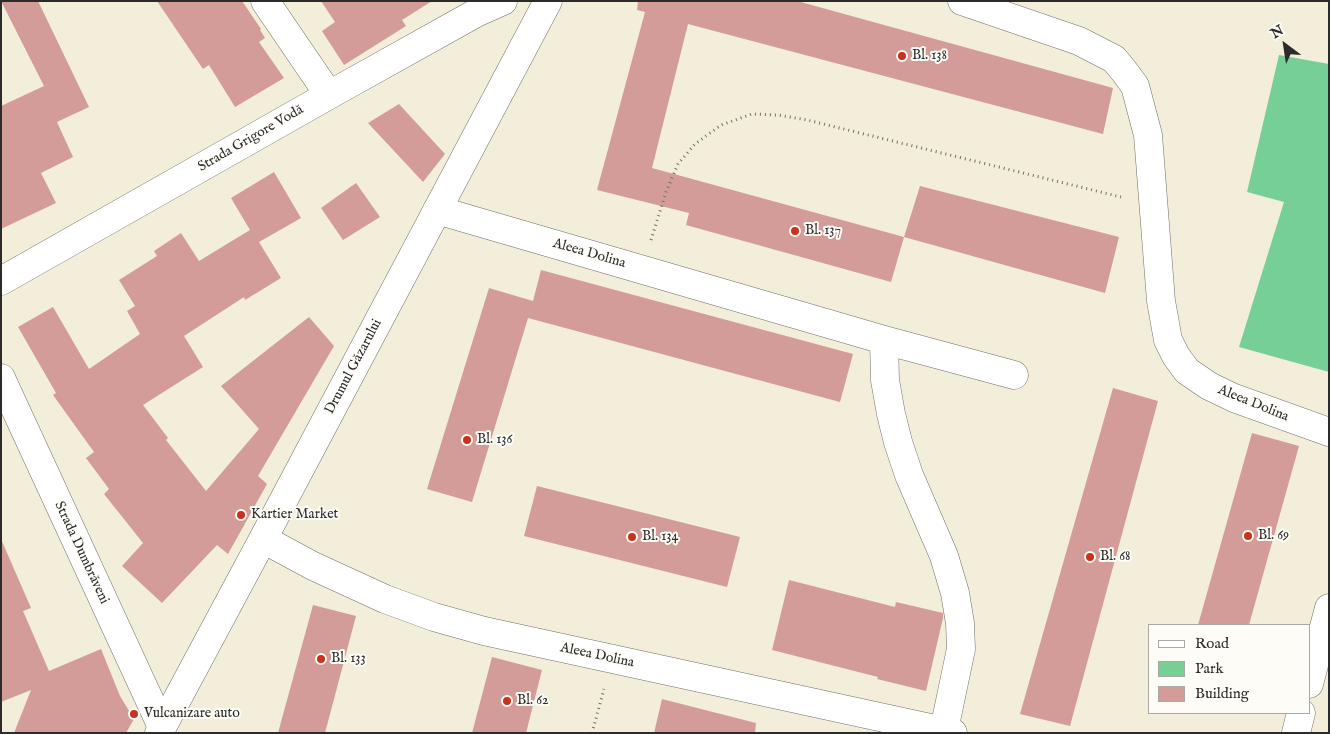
<!DOCTYPE html>
<html>
<head>
<meta charset="utf-8">
<style>
	body { margin:0 }
	#map { position:relative; width:1330px; height:734px; overflow:hidden; background:#f2eed9; font-family:"IM FELL English",serif }
	canvas { display:block }
	.frame { position:absolute; inset:0; border:2px solid #2b2b2b; pointer-events:none }
	.legend { position:absolute; left:1148px; top:624px; width:162px; height:90px; box-sizing:border-box; background:#fdfcf7; border:1px solid #a9a8a5; margin:0; padding:6px 9px; list-style:none; font-size:15px; color:#2b2b2b }
	.legend li { display:flex; align-items:center; gap:10px; height:25px }
	.legend b { width:25px; border:1px solid #a9a8a5 }
	.north { position:absolute; left:1260px; top:20px; width:50px; height:50px; -webkit-text-stroke:4px #fdfcf7; paint-order:stroke; rotate:329deg; font-size:14px; font-weight:700; line-height:20px; text-align:center; color:#2b2b2b }
	.north::after { content:''; display:block; margin:auto; width:18px; height:22px; background:#2b2b2b; clip-path:polygon(50% 0,100% 100%,50% 72%,0 100%) }
</style>
</head>
<body>
<div id="map">
<canvas width="1330" height="734"></canvas>
<div class="frame"></div>
<ul class="legend">
<li><b style="height:6px;background:#fff"></b>Road</li>
<li><b style="height:14px;background:#76d096"></b>Park</li>
<li><b style="height:14px;background:#d39c98"></b>Building</li>
</ul>
<div class="north">N</div>
</div>
<script>
const c = document.querySelector('canvas').getContext('2d');
c.lineJoin = 'round';
function paint(path, color) { c.fillStyle = color; c.fill(path, 'evenodd'); }
const toPath = rows => new Path2D(rows.map(r => 'M' + r).join(''));
function strokePath(path, color, width, dash) { c.strokeStyle = color; c.lineWidth = width; c.lineCap = dash ? 'butt' : 'round'; c.setLineDash(dash || []); c.stroke(path); }
function label(font, color, halo, rows, align = 'center') {
  c.font = font + ' "IM FELL English",serif'; c.lineWidth = 4; c.setLineDash([]); c.textBaseline = 'middle'; c.strokeStyle = halo; c.fillStyle = color; for (const [text, x, y, turn = 0] of rows) {
    c.save(); c.translate(x, y); c.rotate((+turn || 0) * Math.PI / 180); c.textAlign = isNaN(turn) ? turn : align; if (halo) c.strokeText(text, 0, 0); c.fillText(text, 0, 0); c.restore();
  }
}
paint(toPath([
	[1279,55,1329,64,1329,372,1239,347,1284,202,1247,192]
]), '#76d096');
paint(toPath([
	[1,1,38,1,89,107,57,122,73,157,41,173,56,203,1,229,1,106,44,86],
	[157,1,242,1,261,29,260,30,265,38,259,42,284,78,235,107,209,65,203,69],
	[321,1,432,1,402,20,406,26,344,65,322,31,335,22],
	[638,1,797,1,1113,88,1103,134,688,24,652,168,904,237,891,282,686,225,689,213,597,190,645,12,637,10],
	[399,104,445,154,423,182,368,123],
	[274,172,301,218,259,242,281,278,245,300,244,297,184,336,203,367,143,405,168,438,166,440,206,491,259,429,221,386,309,317,334,346,258,476,267,484,228,554,217,545,162,603,122,566,143,543,104,494,109,489,86,458,94,452,53,395,56,393,18,327,53,307,89,369,140,334,127,311,135,306,119,280,157,256,154,251,181,233,199,261,250,230,231,198],
	[356,183,380,217,343,240,321,208],
	[920,186,1119,237,1105,293,904,237],
	[541,270,853,354,840,402,528,318,472,502,427,489,489,288,533,301],
	[1113,388,1158,401,1070,726,1020,714],
	[1252,433,1299,446,1249,625,1198,625],
	[537,486,740,537,727,587,524,536],
	[1,539,31,608,23,611,49,671,101,649,120,696,134,719,126,733,14,733,31,690,1,702],
	[789,580,895,607,896,602,943,613,943,618,926,691,877,679,878,677,772,650],
	[313,605,356,616,325,733,278,733],
	[492,657,542,670,526,733,472,733],
	[662,699,756,723,755,733,654,733]
]), '#d39c98');
const minor = toPath([
	[265,1,329,95],
	[962,1,1079,41,1114,59,1124,71,1135,86,1148,135,1161,301,1168,340,1176,356,1187,371,1209,386,1234,398,1329,432],
	[437,210,884,340,1014,375],
	[1,281,329,95,476,13,503,1],
	[884,340,885,380,891,414,898,442,909,475,944,556,955,593,960,623,961,649,944,730],
	[1,378,162,727],
	[263,539,313,566,385,599,434,617,484,631,953,733],
	[1309,684,1329,608],
	[159,733,263,539,548,1],
	[1296,733,1301,713]
]);
strokePath(minor, '#716f68', 29);
strokePath(toPath([
	[651,240,666,192,678,164,695,144,721,125,752,114,778,115,807,120,1121,197],
	[592,733,604,689]
]), '#716f68', 3, [1, 4]);
strokePath(minor, '#fff', 28);
for (const [x, y, r, color] of [
	[902,56,5,"#c8321e"],
	[795,231,5,"#c8321e"],
	[467,440,5,"#c8321e"],
	[241,515,5,"#c8321e"],
	[1248,536,5,"#c8321e"],
	[632,537,5,"#c8321e"],
	[1090,557,5,"#c8321e"],
	[321,659,5,"#c8321e"],
	[507,701,5,"#c8321e"],
	[134,714,5,"#c8321e"]
]) { const dot = new Path2D(); dot.arc(x, y, r, 0, 2 * Math.PI); c.fillStyle = color; c.fill(dot); strokePath(dot, '#fdfcf7', 2); }
label('14px', '#2b2b2b', '#fdfcf7', [
	["Bl. 138",912,56],
	["Bl. 137",805,231],
	["Bl. 136",477,440],
	["Kartier Market",251,515],
	["Bl. 69",1258,536],
	["Bl. 134",642,537],
	["Bl. 68",1100,557],
	["Bl. 133",331,659],
	["Bl. 62",517,701],
	["Vulcanizare auto",144,714]
], 'left');
label('14px', '#2b2b2b', '#fdfcf7', [
	["Strada Grigore Vodă",251,139,-30],
	["Aleea Dolina",589,254,16],
	["Drumul Găzarului",354,367,-62],
	["Aleea Dolina",1253,404,22],
	["Strada Dumbrăveni",81,553,65],
	["Aleea Dolina",597,656,12]
]);
</script>
</body>
</html>
